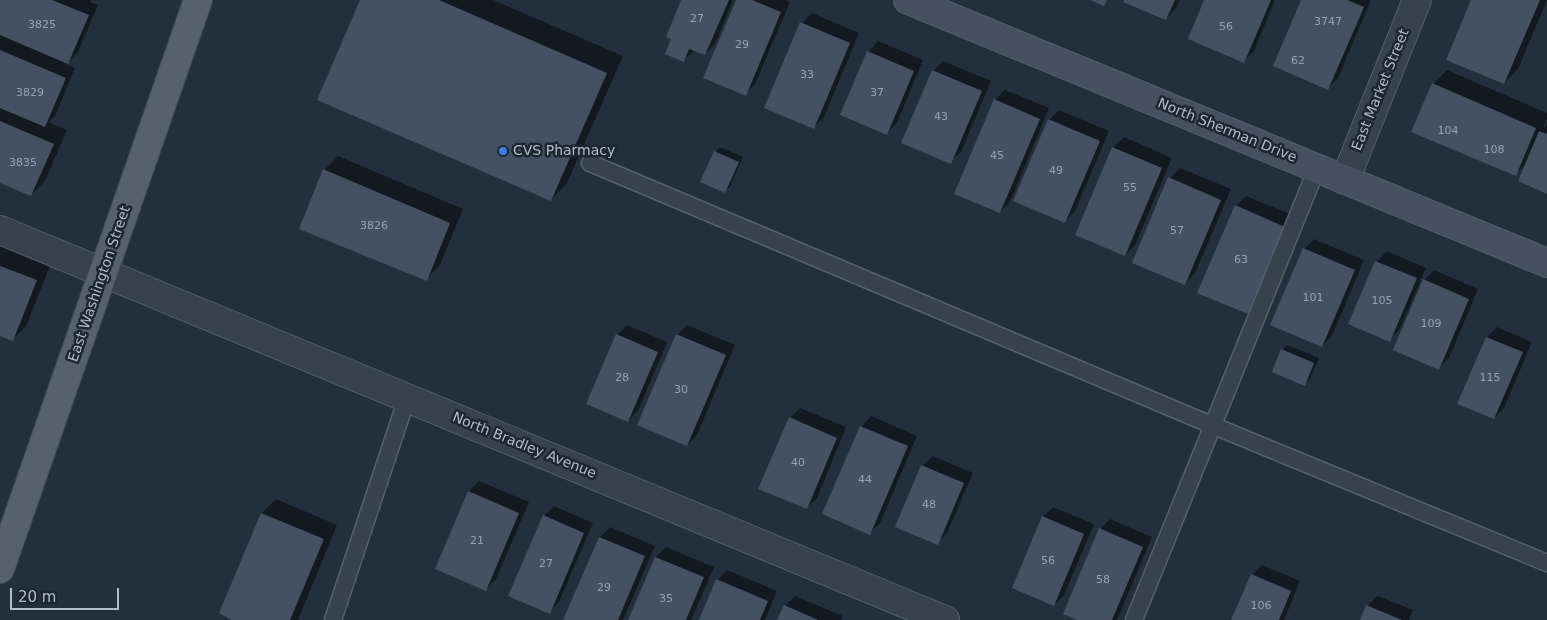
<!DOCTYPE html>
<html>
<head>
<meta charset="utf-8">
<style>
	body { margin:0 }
	#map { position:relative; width:1547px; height:620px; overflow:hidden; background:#242f3e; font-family:"DejaVu Sans",sans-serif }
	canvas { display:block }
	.scale { position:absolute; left:10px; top:588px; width:109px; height:22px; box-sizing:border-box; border:2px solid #b4bcc9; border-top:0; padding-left:6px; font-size:15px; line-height:18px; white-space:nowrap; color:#b4bcc9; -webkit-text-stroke:4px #1d2633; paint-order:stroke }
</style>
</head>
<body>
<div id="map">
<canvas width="1547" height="620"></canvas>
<div class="scale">20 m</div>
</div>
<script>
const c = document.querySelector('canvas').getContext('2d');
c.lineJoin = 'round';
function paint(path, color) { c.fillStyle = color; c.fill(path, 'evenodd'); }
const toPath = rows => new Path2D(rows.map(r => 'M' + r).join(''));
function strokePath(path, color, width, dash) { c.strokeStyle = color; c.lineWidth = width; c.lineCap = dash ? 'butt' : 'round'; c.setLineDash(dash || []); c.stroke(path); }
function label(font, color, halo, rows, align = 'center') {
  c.font = font + ' "DejaVu Sans",sans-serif'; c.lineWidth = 5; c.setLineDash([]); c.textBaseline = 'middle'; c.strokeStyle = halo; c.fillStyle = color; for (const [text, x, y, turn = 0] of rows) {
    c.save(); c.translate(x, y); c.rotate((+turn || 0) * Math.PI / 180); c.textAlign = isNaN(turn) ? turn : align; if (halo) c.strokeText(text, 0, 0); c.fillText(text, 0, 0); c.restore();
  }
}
paint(toPath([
	[0,0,92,0,90,2,98,5,78,52,66,64,75,68,55,116,49,122,67,130,45,181,31,195,0,182],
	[362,0,493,0,623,56,567,183,551,200],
	[683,0,733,0,715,44,705,54,694,51,683,61,673,39],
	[737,0,786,0,790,2,755,84,745,95],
	[1125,0,1180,0,1176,8,1166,19],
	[1206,0,1275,0,1254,51,1244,61],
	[1303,0,1371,0,1338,78,1328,88],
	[1472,0,1547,0,1518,69,1504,83],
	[812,13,859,33,824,117,814,127,802,23],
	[878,41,923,60,897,123,886,134,842,115,868,52],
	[943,61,991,81,961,152,950,162,933,71],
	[1447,70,1547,113,1547,119,1543,128,1547,124,1547,192,1526,164,1515,175,1433,84],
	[1005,90,1049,108,1010,202,1000,212,995,100],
	[1059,110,1109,131,1075,211,1065,221,1049,120],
	[1124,137,1172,158,1135,245,1125,255,1076,235,1113,147],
	[720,147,743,157,730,186,725,191,715,152],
	[338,156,463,209,440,265,426,279,324,170],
	[1180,168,1231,189,1195,273,1185,284,1170,178],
	[1246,196,1295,216,1258,303,1248,313,1236,206],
	[1314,239,1364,260,1332,336,1322,346,1304,249],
	[0,246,50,266,26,326,12,340,0,335],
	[1387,251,1426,268,1399,330,1389,340,1376,262],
	[1434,270,1478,289,1449,358,1439,368,1424,280],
	[627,325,667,342,638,411,628,421,617,335],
	[687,325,735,345,697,435,687,445,677,335],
	[1497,327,1532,342,1504,408,1494,418,1487,337],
	[1287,345,1319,358,1310,379,1305,384,1282,350],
	[800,408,846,427,817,498,806,508,790,418],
	[871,416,917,436,880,523,870,533,861,427],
	[933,456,973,473,947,533,937,543,922,466],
	[479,481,529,502,496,579,486,589,469,491],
	[276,499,337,525,298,620,235,620,262,513],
	[554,506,593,523,559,602,549,612,544,516],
	[1053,507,1094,524,1064,595,1054,605,1043,517],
	[1110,519,1152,537,1117,620,1080,620,1100,529],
	[610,527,655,546,623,620,565,620,600,537],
	[666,547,714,567,691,620,630,620,656,557],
	[1262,565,1300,581,1284,620,1233,620,1252,575],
	[727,570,777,591,765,620,700,620,717,580],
	[795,596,843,616,841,620,779,620,785,606],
	[1378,596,1413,610,1409,620,1362,620,1367,606]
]), '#0007');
paint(toPath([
	[0,0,52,0,89,15,68,64,0,35],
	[360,0,439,0,607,73,551,201,317,100],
	[681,0,729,0,705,55,689,49,684,62,665,54,671,39,666,37],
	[736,0,752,0,781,12,746,96,703,78],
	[1090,0,1107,0,1104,6],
	[1124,0,1175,0,1166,20,1123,2],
	[1204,0,1271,0,1244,63,1188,39],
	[1301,0,1347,0,1364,7,1328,90,1273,66],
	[1471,0,1540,0,1504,84,1446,60],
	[800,22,850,43,814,129,764,108],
	[0,50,66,78,45,127,0,108],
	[867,51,914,71,887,135,840,115],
	[932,70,982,91,951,164,901,143],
	[1432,83,1536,128,1516,176,1411,132],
	[994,99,1040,119,1000,213,954,194],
	[1048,119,1100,141,1065,223,1013,201],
	[0,121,54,144,31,196,0,183],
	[1539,131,1547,134,1547,194,1518,181],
	[1112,147,1162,168,1125,256,1075,235],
	[714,151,739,162,725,193,700,182],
	[323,169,450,223,427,281,299,229],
	[1168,177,1221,200,1185,285,1132,263],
	[1235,205,1285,227,1248,314,1197,293],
	[1303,248,1355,270,1322,347,1270,325],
	[1375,261,1417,278,1390,342,1348,324],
	[0,266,37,280,13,341,0,336],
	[1423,279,1469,299,1439,370,1393,350],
	[616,334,658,352,628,422,586,404],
	[676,334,726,355,687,446,637,425],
	[1486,337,1523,352,1494,419,1457,404],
	[1281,349,1314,363,1305,386,1272,372],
	[789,417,837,438,807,509,758,489],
	[860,426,908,446,870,535,822,514],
	[921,465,964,483,938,545,895,527],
	[468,491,519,513,486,591,435,569],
	[261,513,324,539,290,620,232,620,219,613],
	[543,515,584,533,550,614,508,596],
	[1042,516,1084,534,1054,606,1012,588],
	[1099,528,1143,547,1112,620,1077,620,1063,614],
	[599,537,645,556,618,620,563,620],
	[655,557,704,577,686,620,628,620],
	[1251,574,1291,591,1279,620,1231,620],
	[716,579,768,601,760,620,699,620],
	[784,605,818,620,777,620],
	[1366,605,1402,620,1360,620]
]), '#455162');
const lane = toPath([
	[590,163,1214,426,1547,563],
	[333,620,407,398],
	[1134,620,1317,168]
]);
const street = toPath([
	[1345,180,1417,0],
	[0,230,945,620]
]);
const secondary = toPath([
	[908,0,1547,263]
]);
const primary = toPath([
	[0,569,198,0]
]);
strokePath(lane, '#565f6c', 19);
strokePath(street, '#565f6c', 30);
strokePath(secondary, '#565f6c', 30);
strokePath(primary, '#414a57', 30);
strokePath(lane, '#38414e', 16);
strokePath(street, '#38414e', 28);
strokePath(secondary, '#465061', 28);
strokePath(primary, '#56606e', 28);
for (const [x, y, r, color] of [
	[503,151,5,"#3f7fe0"]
]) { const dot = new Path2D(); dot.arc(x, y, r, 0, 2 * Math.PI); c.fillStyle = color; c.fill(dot); strokePath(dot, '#1d2633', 2); }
label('11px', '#98a1af', null, [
	["27",697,19],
	["3747",1328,22],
	["3825",42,25],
	["56",1226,27],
	["29",742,45],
	["62",1298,61],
	["33",807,75],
	["3829",30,93],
	["37",877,93],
	["43",941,117],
	["104",1448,131],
	["108",1494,150],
	["45",997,156],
	["3835",23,163],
	["49",1056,171],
	["55",1130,188],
	["3826",374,226],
	["57",1177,231],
	["63",1241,260],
	["101",1313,298],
	["105",1382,301],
	["109",1431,324],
	["28",622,378],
	["115",1490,378],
	["30",681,390],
	["40",798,463],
	["44",865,480],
	["48",929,505],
	["21",477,541],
	["56",1048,561],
	["27",546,564],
	["58",1103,580],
	["29",604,588],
	["35",666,599],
	["106",1261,606]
]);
label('14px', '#b4bcc9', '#1d2633', [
	["East Market Street",1381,90,-68],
	["North Sherman Drive",1227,131,22],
	["East Washington Street",100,284,-71],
	["North Bradley Avenue",524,446,22]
]);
label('14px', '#b4bcc9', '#1d2633', [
	["CVS Pharmacy",513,151]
], 'left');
</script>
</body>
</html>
